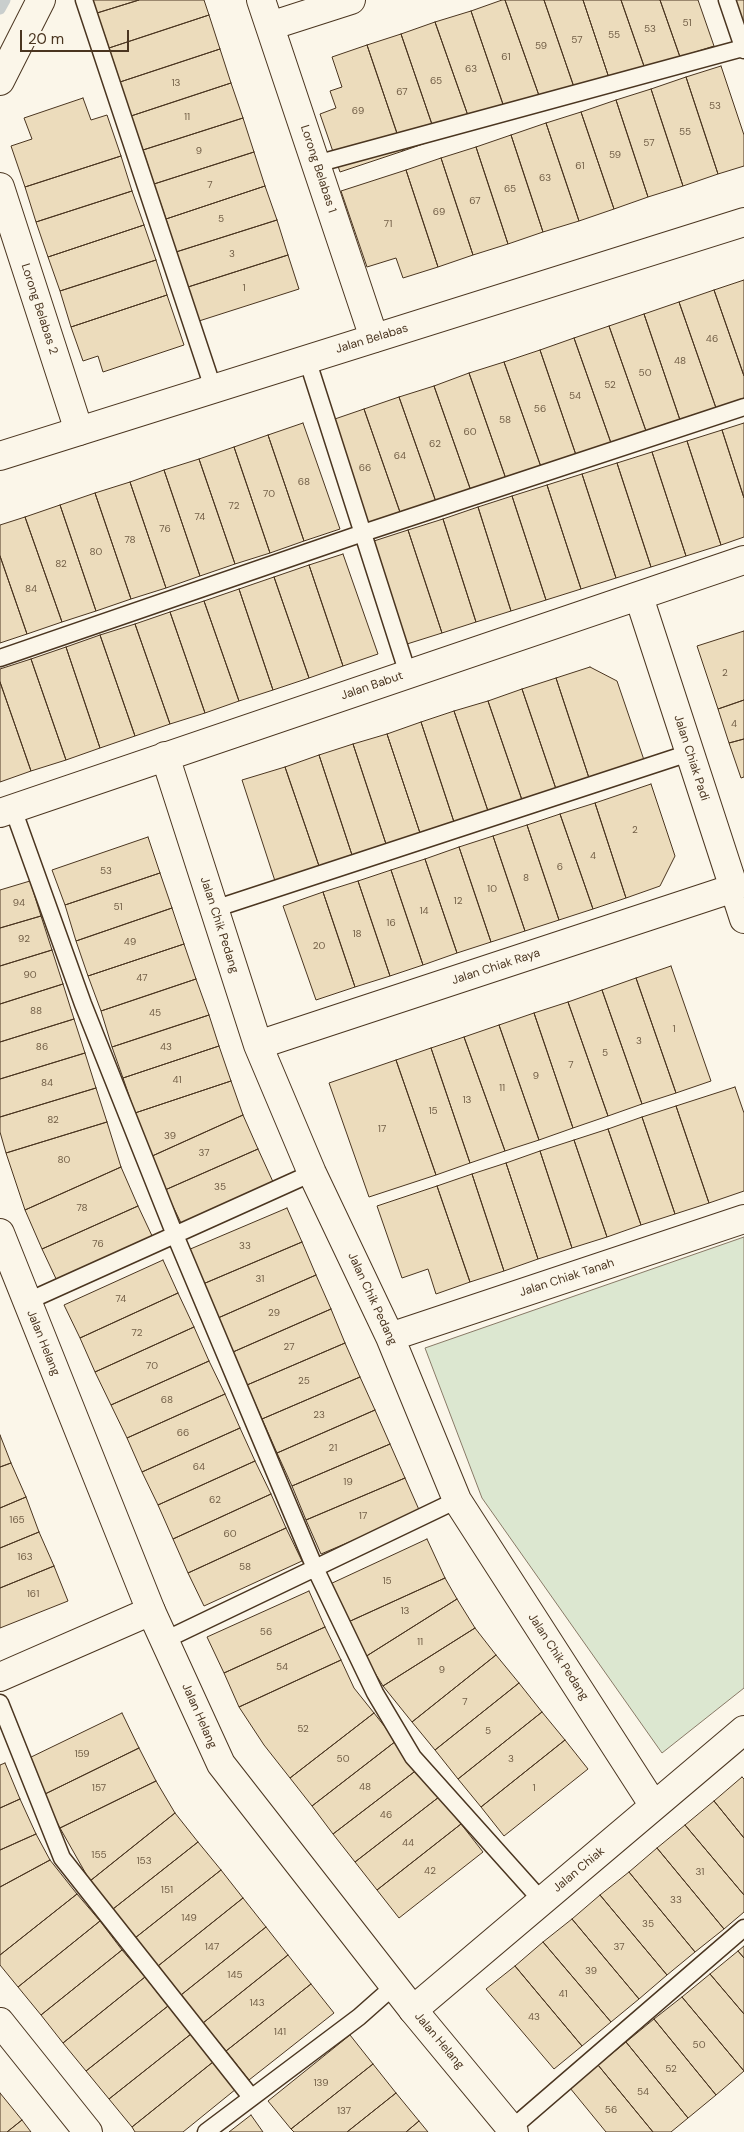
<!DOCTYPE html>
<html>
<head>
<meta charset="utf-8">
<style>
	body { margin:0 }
	#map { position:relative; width:744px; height:2132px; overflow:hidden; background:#fbf6e9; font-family:"DM Sans",sans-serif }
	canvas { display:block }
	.scale { position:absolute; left:20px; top:30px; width:109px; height:22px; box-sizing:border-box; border:2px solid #4a3520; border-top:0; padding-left:6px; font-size:15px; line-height:18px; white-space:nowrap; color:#4a3520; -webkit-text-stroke:4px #fbf6e9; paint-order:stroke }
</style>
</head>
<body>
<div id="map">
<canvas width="744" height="2132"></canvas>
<div class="scale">20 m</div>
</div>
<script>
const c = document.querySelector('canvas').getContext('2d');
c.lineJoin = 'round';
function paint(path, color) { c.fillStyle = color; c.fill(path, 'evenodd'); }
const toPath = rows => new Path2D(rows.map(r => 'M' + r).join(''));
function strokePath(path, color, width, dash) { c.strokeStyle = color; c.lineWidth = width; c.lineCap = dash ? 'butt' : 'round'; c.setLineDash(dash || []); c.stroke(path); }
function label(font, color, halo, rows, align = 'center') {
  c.font = font + ' "DM Sans",sans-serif'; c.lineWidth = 4; c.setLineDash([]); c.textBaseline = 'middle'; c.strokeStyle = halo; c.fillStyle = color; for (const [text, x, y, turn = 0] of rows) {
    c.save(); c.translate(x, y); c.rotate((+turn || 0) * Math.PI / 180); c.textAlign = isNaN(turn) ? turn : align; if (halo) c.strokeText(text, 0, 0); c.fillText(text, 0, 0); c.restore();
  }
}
const green = toPath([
	[744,1237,744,1688,662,1753,482,1498,425,1348,744,1237]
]);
paint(green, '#dce7d0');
strokePath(green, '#887966', 1);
strokePath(toPath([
	[0,9,5,0]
]), '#c9cecd', 11);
const building = toPath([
	[93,0,139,0,97,13,93,0],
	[139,0,204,0,209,15,109,48,97,13,139,0],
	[502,0,505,0,542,104,507,116,471,11,502,0],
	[505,0,544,0,576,93,542,104,505,0],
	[544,0,583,0,610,81,576,93,544,0],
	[583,0,621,0,645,69,610,81,583,0],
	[621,0,660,0,680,57,645,69,621,0],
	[660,0,698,0,714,46,680,57,660,0],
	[731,0,744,0,744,37,731,0],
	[471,11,507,116,472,127,435,22,471,11],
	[209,15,220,49,120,82,109,48,209,15],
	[435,22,472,127,437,139,401,34,435,22],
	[401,34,437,139,403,151,367,45,401,34],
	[367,45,403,151,340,172,320,114,336,108,330,91,342,87,332,57,367,45],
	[220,49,231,83,131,116,120,82,220,49],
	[721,66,744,135,744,166,718,174,686,77,721,66],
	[686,77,718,174,683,186,651,89,686,77],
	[231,83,243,118,143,150,131,116,231,83],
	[651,89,683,186,648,197,616,100,651,89],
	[83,98,91,120,107,115,121,156,25,187,11,146,32,139,24,118,83,98],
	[616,100,648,197,614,209,581,112,616,100],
	[581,112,614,209,579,221,546,123,581,112],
	[243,118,254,152,154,184,143,150,243,118],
	[546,123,579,221,543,232,511,135,546,123],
	[511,135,543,232,508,244,476,147,511,135],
	[476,147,508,244,473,255,441,158,476,147],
	[254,152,265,186,166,219,154,184,254,152],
	[121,156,132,191,36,222,25,187,121,156],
	[441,158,473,255,438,267,406,170,441,158],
	[406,170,438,267,403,278,396,258,367,267,341,191,406,170],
	[265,186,277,220,176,252,166,219,265,186],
	[132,191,144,225,48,257,36,222,132,191],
	[277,220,288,255,188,287,176,252,277,220],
	[144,225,156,260,60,291,48,257,144,225],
	[288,255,299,289,199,321,188,287,288,255],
	[156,260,167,295,71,327,60,291,156,260],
	[744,280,744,376,714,290,744,280],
	[714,290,744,376,744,398,716,408,679,302,714,290],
	[167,295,184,345,103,372,98,356,83,361,71,327,167,295],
	[679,302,716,408,680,420,644,314,679,302],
	[644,314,680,420,646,431,609,326,644,314],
	[609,326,646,431,611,443,574,338,609,326],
	[574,338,611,443,576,455,540,350,574,338],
	[540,350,576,455,541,467,504,362,540,350],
	[504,362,541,467,506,479,469,373,504,362],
	[469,373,506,479,471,491,434,386,469,373],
	[434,386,471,491,436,502,399,397,434,386],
	[399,397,436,502,401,515,364,409,399,397],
	[364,409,401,515,366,526,329,421,364,409],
	[303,423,340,529,304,541,268,435,303,423],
	[744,423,744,498,722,430,744,423],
	[722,430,744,498,744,537,721,545,687,441,722,430],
	[268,435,304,541,270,553,234,447,268,435],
	[687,441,721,545,686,556,652,452,687,441],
	[234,447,270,553,235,564,199,459,234,447],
	[652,452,686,556,651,567,617,463,652,452],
	[199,459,235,564,200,576,164,470,199,459],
	[617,463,651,567,616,578,582,474,617,463],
	[164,470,200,576,166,588,130,482,164,470],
	[582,474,616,578,581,589,547,485,582,474],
	[130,482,166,588,131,599,95,493,130,482],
	[547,485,581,589,546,600,512,496,547,485],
	[95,493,131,599,96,611,60,505,95,493],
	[512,496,546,600,511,611,478,507,512,496],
	[60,505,96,611,62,622,25,517,60,505],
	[478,507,511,611,476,622,443,519,478,507],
	[25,517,62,622,27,634,0,556,0,525,25,517],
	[443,519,476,622,442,633,408,530,443,519],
	[408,530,442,633,407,644,374,541,408,530],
	[343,554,378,654,343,666,309,565,343,554],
	[0,556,27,634,0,643,0,556],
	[309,565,343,666,309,678,274,577,309,565],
	[274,577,309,678,273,690,239,589,274,577],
	[239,589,273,690,239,701,204,601,239,589],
	[204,601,239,701,205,713,170,612,204,601],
	[170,612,205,713,170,724,135,624,170,612],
	[135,624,170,724,135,736,100,635,135,624],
	[744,631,744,700,718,709,697,646,744,631],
	[100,635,135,736,100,748,66,647,100,635],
	[66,647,100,748,66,760,31,659,66,647],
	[31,659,66,760,31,771,0,682,0,669,31,659],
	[590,667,617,681,644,760,589,778,556,678,590,667],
	[556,678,589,778,556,789,522,689,556,678],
	[0,682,31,771,0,782,0,682],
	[522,689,556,789,522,800,488,701,522,689],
	[744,700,744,739,729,743,718,709,744,700],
	[488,701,522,800,488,811,454,711,488,701],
	[454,711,488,811,454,822,421,722,454,711],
	[421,722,454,822,420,833,387,734,421,722],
	[387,734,420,833,386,844,353,744,387,734],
	[744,739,744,777,741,778,729,743,744,739],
	[353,744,386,844,352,855,319,755,353,744],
	[319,755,352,855,319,866,285,767,319,755],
	[285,767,319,866,275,881,242,780,285,767],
	[651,784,675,856,660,886,626,898,595,803,651,784],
	[595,803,626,898,593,909,560,814,595,803],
	[560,814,593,909,559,920,527,825,560,814],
	[527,825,559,920,525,931,493,836,527,825],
	[493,836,525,931,491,942,459,847,493,836],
	[148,837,160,873,65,905,52,870,148,837],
	[459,847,491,942,457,953,425,859,459,847],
	[425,859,457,953,423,965,391,870,425,859],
	[391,870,423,965,390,976,358,881,391,870],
	[160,873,172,908,76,941,65,905,160,873],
	[30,881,41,916,0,928,0,890,30,881],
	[358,881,390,976,355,987,323,892,358,881],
	[323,892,355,987,316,1000,283,906,323,892],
	[172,908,184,944,88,976,76,941,172,908],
	[41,916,52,950,0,966,0,928,41,916],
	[184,944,196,979,101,1011,88,976,184,944],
	[52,950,63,984,0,1004,0,966,52,950],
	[671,966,711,1081,676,1093,636,978,671,966],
	[636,978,676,1093,642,1104,602,990,636,978],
	[196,979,209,1015,112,1047,101,1011,196,979],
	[63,984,74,1019,0,1042,0,1004,63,984],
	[602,990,642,1104,608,1116,568,1002,602,990],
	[568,1002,608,1116,573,1128,534,1013,568,1002],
	[534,1013,573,1128,539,1140,499,1025,534,1013],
	[209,1015,219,1046,123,1078,112,1047,209,1015],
	[74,1019,85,1053,0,1079,0,1042,74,1019],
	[499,1025,539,1140,505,1151,464,1037,499,1025],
	[464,1037,505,1151,470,1163,431,1048,464,1037],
	[219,1046,231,1081,135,1113,123,1078,219,1046],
	[431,1048,470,1163,436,1175,396,1060,431,1048],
	[85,1053,96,1088,0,1117,0,1079,85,1053],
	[396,1060,436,1175,369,1197,329,1083,396,1060],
	[231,1081,243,1115,150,1157,135,1113,231,1081],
	[735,1087,744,1113,744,1191,709,1203,676,1106,735,1087],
	[96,1088,107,1122,6,1153,0,1132,0,1117,96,1088],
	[676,1106,709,1203,675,1214,642,1117,676,1106],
	[243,1115,258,1149,165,1190,150,1157,243,1115],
	[642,1117,675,1214,641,1225,608,1129,642,1117],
	[107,1122,121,1167,25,1210,6,1153,107,1122],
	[608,1129,641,1225,607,1237,574,1140,608,1129],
	[574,1140,607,1237,572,1248,540,1151,574,1140],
	[258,1149,274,1184,182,1225,165,1190,258,1149],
	[540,1151,572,1248,538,1259,506,1163,540,1151],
	[506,1163,538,1259,504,1271,472,1174,506,1163],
	[121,1167,138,1206,42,1249,25,1210,121,1167],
	[472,1174,504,1271,470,1282,437,1186,472,1174],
	[437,1186,470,1282,436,1294,428,1269,402,1278,377,1206,437,1186],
	[138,1206,154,1240,58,1283,42,1249,138,1206],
	[287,1208,302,1242,203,1284,188,1250,287,1208],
	[302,1242,316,1275,218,1318,203,1284,302,1242],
	[163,1260,178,1293,80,1338,64,1305,163,1260],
	[316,1275,331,1309,233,1352,218,1318,316,1275],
	[178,1293,194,1327,95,1372,80,1338,178,1293],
	[331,1309,345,1343,247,1385,233,1352,331,1309],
	[194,1327,209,1361,111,1405,95,1372,194,1327],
	[345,1343,360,1377,262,1419,247,1385,345,1343],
	[209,1361,225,1394,127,1438,111,1405,209,1361],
	[360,1377,375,1410,277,1453,262,1419,360,1377],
	[225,1394,240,1428,142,1472,127,1438,225,1394],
	[375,1410,390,1444,292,1486,277,1453,375,1410],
	[240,1428,255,1461,158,1505,142,1472,240,1428],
	[0,1435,11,1463,0,1467,0,1435],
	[390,1444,405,1478,306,1520,292,1486,390,1444],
	[255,1461,271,1494,173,1539,158,1505,255,1461],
	[11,1463,26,1497,0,1508,0,1467,11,1463],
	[405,1478,420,1512,321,1554,306,1520,405,1478],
	[271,1494,286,1528,188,1573,173,1539,271,1494],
	[26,1497,39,1532,0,1548,0,1508,26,1497],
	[286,1528,302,1561,204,1606,188,1573,286,1528],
	[39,1532,54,1566,0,1588,0,1548,39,1532],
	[427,1539,445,1578,346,1623,328,1585,427,1539],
	[54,1566,68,1601,0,1628,0,1588,54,1566],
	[445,1578,457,1599,365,1657,346,1623,445,1578],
	[309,1591,325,1627,224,1673,207,1637,309,1591],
	[457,1599,475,1628,383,1686,365,1657,457,1599],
	[325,1627,341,1660,239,1707,224,1673,325,1627],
	[475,1628,496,1655,412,1722,383,1686,475,1628],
	[496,1655,519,1683,435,1750,412,1722,496,1655],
	[341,1660,354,1688,374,1713,290,1778,264,1745,239,1707,341,1660],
	[519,1683,542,1712,458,1779,435,1750,519,1683],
	[542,1712,565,1740,481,1807,458,1779,542,1712],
	[122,1713,139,1748,43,1795,25,1760,122,1713],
	[374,1713,396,1741,312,1806,290,1778,374,1713],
	[565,1740,588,1769,504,1836,481,1807,565,1740],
	[396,1741,418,1769,333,1834,312,1806,396,1741],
	[139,1748,156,1781,60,1828,43,1795,139,1748],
	[5,1763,20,1799,0,1808,0,1765,5,1763],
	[418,1769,439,1797,355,1862,333,1834,418,1769],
	[742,1777,744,1779,744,1838,714,1801,742,1777],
	[156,1781,175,1813,90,1881,60,1828,156,1781],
	[439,1797,461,1824,377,1890,355,1862,439,1797],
	[20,1799,36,1834,0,1850,0,1808,20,1799],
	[714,1801,744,1838,744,1895,685,1825,714,1801],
	[175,1813,198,1842,113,1909,90,1881,175,1813],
	[461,1824,483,1852,399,1918,377,1890,461,1824],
	[685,1825,744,1895,744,1912,724,1929,657,1848,685,1825],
	[36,1834,50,1860,0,1887,0,1850,36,1834],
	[198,1842,221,1870,135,1938,113,1909,198,1842],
	[657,1848,724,1929,695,1952,629,1872,657,1848],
	[50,1860,77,1894,0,1955,0,1887,50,1860],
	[221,1870,243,1898,158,1966,135,1938,221,1870],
	[629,1872,695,1952,667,1975,600,1895,629,1872],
	[77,1894,100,1921,18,1987,0,1965,0,1955,77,1894],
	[600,1895,667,1975,639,1999,572,1919,600,1895],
	[243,1898,266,1927,181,1995,158,1966,243,1898],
	[572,1919,639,1999,611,2022,543,1942,572,1919],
	[100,1921,122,1950,41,2015,18,1987,100,1921],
	[266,1927,288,1955,203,2023,181,1995,266,1927],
	[543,1942,611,2022,582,2046,515,1966,543,1942],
	[744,1946,744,1958,738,1951,744,1946],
	[122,1950,145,1977,63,2043,41,2015,122,1950],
	[738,1951,744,1958,744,2014,710,1974,738,1951],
	[288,1955,311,1984,226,2051,203,2023,288,1955],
	[515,1966,582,2046,554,2069,486,1989,515,1966],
	[710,1974,744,2014,744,2071,682,1997,710,1974],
	[145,1977,168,2006,86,2071,63,2043,145,1977],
	[311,1984,334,2013,249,2080,226,2051,311,1984],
	[682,1997,744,2071,716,2095,654,2019,682,1997],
	[168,2006,191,2034,109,2099,86,2071,168,2006],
	[654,2019,716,2095,688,2118,626,2042,654,2019],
	[191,2034,213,2062,132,2127,109,2099,191,2034],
	[350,2035,373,2064,291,2129,268,2101,350,2035],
	[626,2042,688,2118,671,2132,653,2132,598,2065,626,2042],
	[213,2062,236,2089,183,2132,135,2132,132,2127,213,2062],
	[373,2064,396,2093,347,2132,294,2132,291,2129,373,2064],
	[598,2065,653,2132,606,2132,570,2088,598,2065],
	[0,2093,22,2120,7,2132,0,2132,0,2093],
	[396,2093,419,2121,406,2132,347,2132,396,2093],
	[251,2115,263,2132,229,2132,251,2115],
	[22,2120,31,2132,7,2132,22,2120],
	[419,2121,428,2132,406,2132,419,2121]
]);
paint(building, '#ecdcbc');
strokePath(building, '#4a3520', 1);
const lane = toPath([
	[84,0,213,388],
	[727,0,744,50],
	[316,164,743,48],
	[307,359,408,674],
	[0,658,363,533,744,407],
	[13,809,83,1004,175,1235,315,1568,375,1693,413,1757,542,1901],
	[214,909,689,753],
	[26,1302,312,1173],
	[165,1640,457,1500],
	[0,1703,62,1858,251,2097],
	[511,2129,744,1928],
	[206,2132,359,2017,394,1986]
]);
const street = toPath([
	[261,0,374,338],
	[270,26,351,0],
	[0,81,41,0],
	[0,187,79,431],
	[639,597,744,919],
	[165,756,258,1045,312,1173,390,1337,457,1500,654,1806],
	[0,813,744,560],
	[258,1045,734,888],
	[390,1337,744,1219],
	[0,1677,151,1611],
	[413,2010,744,1730],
	[0,2022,88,2132]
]);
const secondary = toPath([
	[0,456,744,222],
	[0,1233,151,1611,221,1764,413,2010,514,2132]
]);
strokePath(lane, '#4a3520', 19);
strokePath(street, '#4a3520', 30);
strokePath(secondary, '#4a3520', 30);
strokePath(lane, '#fbf6e9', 16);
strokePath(street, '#fbf6e9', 28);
strokePath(secondary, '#fbf6e9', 28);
label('10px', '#725f47', null, [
	["51",687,23],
	["53",650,29],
	["55",614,35],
	["57",577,40],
	["59",541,46],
	["61",506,57],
	["63",471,69],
	["65",436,81],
	["13",176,83],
	["67",402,92],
	["53",715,106],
	["69",358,111],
	["11",187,117],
	["55",685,132],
	["57",649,143],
	["9",199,151],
	["59",615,155],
	["61",580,166],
	["63",545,178],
	["7",210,185],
	["65",510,189],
	["67",475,201],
	["69",439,212],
	["5",221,219],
	["71",388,224],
	["3",232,254],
	["1",244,288],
	["46",712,339],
	["48",680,361],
	["50",645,373],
	["52",610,385],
	["54",575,396],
	["56",540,409],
	["58",505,420],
	["60",470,432],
	["62",435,444],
	["64",400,456],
	["66",365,468],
	["68",304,482],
	["70",269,494],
	["72",234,506],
	["74",200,517],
	["76",165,529],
	["78",130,540],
	["80",96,552],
	["82",61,564],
	["84",31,589],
	["2",725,673],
	["4",734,724],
	["2",635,830],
	["4",593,856],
	["6",560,867],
	["53",106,871],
	["8",526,878],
	["10",492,889],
	["12",458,901],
	["94",19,903],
	["51",118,907],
	["14",424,911],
	["16",391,923],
	["18",357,934],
	["92",24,939],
	["49",130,942],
	["20",319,946],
	["90",30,975],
	["47",142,978],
	["88",36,1011],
	["45",155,1013],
	["1",674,1029],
	["3",639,1041],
	["86",42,1047],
	["43",166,1047],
	["5",605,1053],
	["7",571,1065],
	["9",536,1076],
	["41",177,1080],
	["84",47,1083],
	["11",502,1088],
	["13",467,1100],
	["15",433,1111],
	["82",53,1120],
	["17",382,1129],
	["39",170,1136],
	["37",204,1153],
	["80",64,1160],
	["35",220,1187],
	["78",82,1208],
	["76",98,1244],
	["33",245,1246],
	["31",260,1279],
	["74",121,1299],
	["29",274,1313],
	["72",137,1333],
	["27",289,1347],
	["70",152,1366],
	["25",304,1381],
	["68",167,1400],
	["23",319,1415],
	["66",183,1433],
	["21",333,1448],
	["64",199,1467],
	["19",348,1482],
	["62",215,1500],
	["17",363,1516],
	["165",17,1520],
	["60",230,1534],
	["163",25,1557],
	["58",245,1567],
	["15",387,1581],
	["161",33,1594],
	["13",405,1611],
	["56",266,1632],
	["11",420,1642],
	["54",282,1667],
	["9",442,1670],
	["7",465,1702],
	["52",303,1729],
	["5",488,1731],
	["159",82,1754],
	["50",343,1759],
	["3",511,1759],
	["48",365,1787],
	["157",99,1788],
	["1",534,1788],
	["46",386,1815],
	["44",408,1843],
	["155",99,1855],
	["153",144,1861],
	["42",430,1871],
	["31",700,1872],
	["151",167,1890],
	["33",676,1900],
	["149",189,1918],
	["35",648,1924],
	["147",212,1947],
	["37",619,1947],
	["39",591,1971],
	["145",235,1975],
	["41",563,1994],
	["143",257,2003],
	["43",534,2017],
	["141",280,2032],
	["50",699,2045],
	["52",671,2069],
	["139",321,2083],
	["54",643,2092],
	["56",611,2110],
	["137",344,2111]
]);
label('12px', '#4a3520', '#fbf6e9', [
	["Lorong Belabas 1",318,169,72],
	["Lorong Belabas 2",39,309,72],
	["Jalan Belabas",372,339,-17],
	["Jalan Babut",372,686,-19],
	["Jalan Chiak Padi",691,758,72],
	["Jalan Chik Pedang",219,925,72],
	["Jalan Chiak Raya",496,967,-18],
	["Jalan Chiak Tanah",567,1278,-18],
	["Jalan Chik Pedang",372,1299,65],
	["Jalan Helang",43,1343,68],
	["Jalan Chik Pedang",558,1657,57],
	["Jalan Helang",199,1716,66],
	["Jalan Chiak",579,1870,-40],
	["Jalan Helang",439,2041,50]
]);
</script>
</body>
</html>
